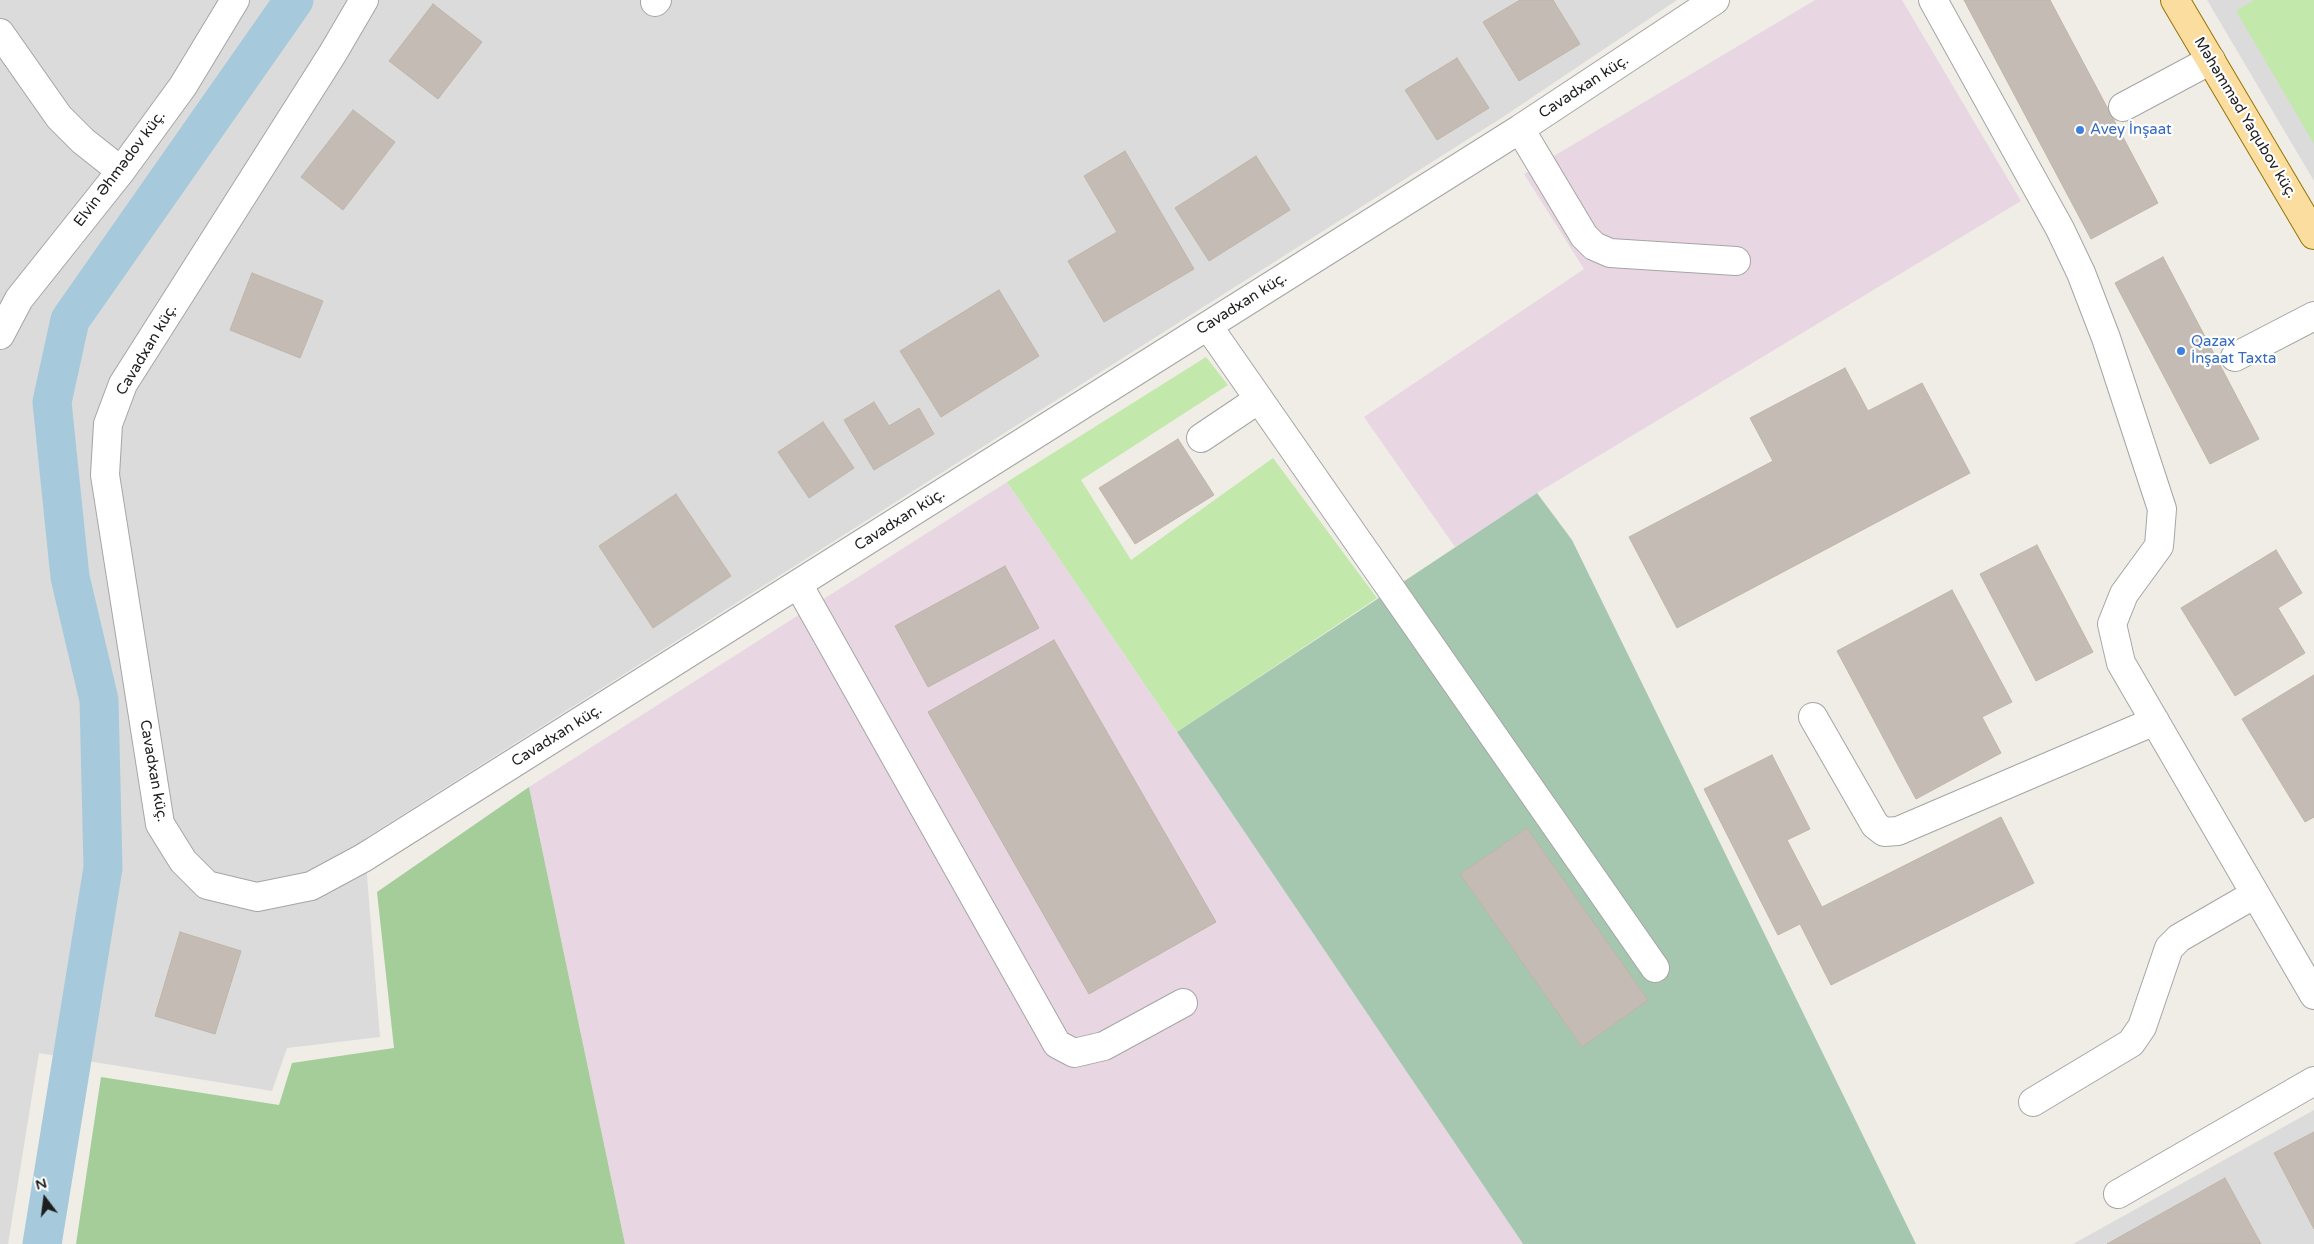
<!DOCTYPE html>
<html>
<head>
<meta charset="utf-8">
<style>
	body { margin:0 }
	#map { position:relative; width:2314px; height:1244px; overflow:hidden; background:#efede5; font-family:"Varela Round",sans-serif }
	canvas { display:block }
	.north { position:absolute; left:20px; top:1174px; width:50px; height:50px; -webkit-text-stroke:4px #fff; paint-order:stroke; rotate:345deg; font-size:14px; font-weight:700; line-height:20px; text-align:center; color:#1e1e1e }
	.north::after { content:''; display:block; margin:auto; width:18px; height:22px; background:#1e1e1e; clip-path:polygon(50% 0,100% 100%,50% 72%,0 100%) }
</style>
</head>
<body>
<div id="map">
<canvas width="2314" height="1244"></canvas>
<div class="north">N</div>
</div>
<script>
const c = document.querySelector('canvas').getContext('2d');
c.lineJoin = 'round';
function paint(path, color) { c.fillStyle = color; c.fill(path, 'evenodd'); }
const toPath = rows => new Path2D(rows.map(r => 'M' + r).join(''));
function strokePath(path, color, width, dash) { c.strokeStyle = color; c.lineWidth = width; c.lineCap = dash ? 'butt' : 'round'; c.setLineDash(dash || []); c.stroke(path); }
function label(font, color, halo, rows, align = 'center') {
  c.font = font + ' "Varela Round",sans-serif'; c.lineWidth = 4.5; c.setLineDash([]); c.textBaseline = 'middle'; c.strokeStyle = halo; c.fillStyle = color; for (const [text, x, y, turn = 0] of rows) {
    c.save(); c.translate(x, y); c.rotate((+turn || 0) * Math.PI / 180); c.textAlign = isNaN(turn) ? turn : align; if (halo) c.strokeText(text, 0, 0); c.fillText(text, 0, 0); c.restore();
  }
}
paint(toPath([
	[0,0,1677,0,1503,117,364,839,380,1037,287,1048,272,1091,39,1053,8,1244,0,1244],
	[2207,0,2314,0,2314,181],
	[2314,1110,2314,1244,2073,1244]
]), '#dcdbdb');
paint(toPath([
	[1815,0,1902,0,2021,201,1537,493,1455,547,1364,417,1584,269,1524,174],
	[1007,482,1177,732,1523,1244,625,1244,529,787]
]), '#e8d7e3');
paint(toPath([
	[2254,0,2314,0,2314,144,2236,11],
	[1206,357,1228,385,1081,480,1131,560,1273,458,1377,598,1177,732,1007,482]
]), '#c3e8ac');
paint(toPath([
	[529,787,625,1244,76,1244,101,1077,279,1105,292,1063,394,1048,377,892]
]), '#a4cd9a');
paint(toPath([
	[1537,493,1572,540,1916,1244,1523,1244,1177,732]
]), '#a6c7af');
strokePath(toPath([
	[42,1244,103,868,99,700,70,577,52,402,70,320,294,0]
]), '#a6cadc', 39);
const building = toPath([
	[1520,0,1553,0,1580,44,1519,81,1483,22,1520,0],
	[1964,0,2050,0,2158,203,2091,239,1964,0],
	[433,4,482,42,438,99,389,61,433,4],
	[1457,58,1489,108,1437,140,1405,90,1457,58],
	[353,110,395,142,343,210,301,177,353,110],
	[1125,151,1194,269,1104,322,1068,261,1117,232,1084,176,1125,151],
	[1256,156,1290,210,1209,261,1175,208,1256,156],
	[2163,257,2259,439,2210,464,2115,283,2163,257],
	[252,273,323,301,300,358,230,330,252,273],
	[999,290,1039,356,941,417,900,351,999,290],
	[1845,368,1868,411,1922,383,1970,473,1677,628,1629,537,1773,461,1750,418,1845,368],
	[874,402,889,426,919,408,934,434,874,470,844,420,874,402],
	[823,422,854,468,809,498,778,452,823,422],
	[1178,439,1214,495,1135,544,1099,488,1178,439],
	[676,494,731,576,653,628,599,546,676,494],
	[2037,545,2093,652,2036,681,1980,574,2037,545],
	[2276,550,2302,593,2278,608,2305,653,2235,696,2181,608,2276,550],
	[1005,566,1039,628,928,687,895,626,1005,566],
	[1952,590,2012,702,1982,717,2001,753,1916,799,1837,651,1952,590],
	[1054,640,1216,922,1089,994,928,712,1054,640],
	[2314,675,2314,817,2305,822,2242,719,2314,675],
	[1772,755,1810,829,1787,840,1822,907,2001,817,2034,883,1831,985,1800,924,1778,935,1704,789,1772,755],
	[1527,828,1648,1000,1582,1047,1460,874,1527,828],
	[180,932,241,951,215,1034,155,1016,180,932],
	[2314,1132,2314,1229,2274,1153,2314,1132],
	[2225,1178,2261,1244,2107,1244,2225,1178]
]);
paint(building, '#c4bcb4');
strokePath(building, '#c0b5a7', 1);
const minor = toPath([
	[364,0,333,53,123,384,108,424,105,475,160,824,183,861,207,885,257,897,311,886,363,858,1520,129,1715,0],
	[1933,0,2060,229,2081,273,2106,338,2162,509,2159,546,2124,594,2112,624,2121,663,2314,995],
	[655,2,657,0],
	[0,33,59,117,83,141,121,171],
	[2123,107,2211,60],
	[1520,129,1584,236,1594,246,1610,253,1736,261],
	[1208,326,1655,968],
	[0,335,19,299,121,171,183,86,235,0],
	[2235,357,2314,316],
	[1201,438,1259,399],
	[798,584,1057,1044,1074,1053,1104,1046,1183,1003],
	[1813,717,1875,825,1884,832,1898,831,2155,721],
	[2033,1102,2131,1043,2142,1027,2169,948,2179,938,2255,894],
	[2118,1194,2314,1081]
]);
const major = toPath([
	[2175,0,2314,235]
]);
strokePath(minor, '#a5a5a5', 30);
strokePath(major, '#957503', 30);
strokePath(minor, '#fff', 28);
strokePath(major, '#fadd9f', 28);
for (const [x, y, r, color] of [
	[2080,130,5,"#3f7fe0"],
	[2181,351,5,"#3f7fe0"]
]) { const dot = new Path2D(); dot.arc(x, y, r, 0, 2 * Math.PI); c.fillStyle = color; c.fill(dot); strokePath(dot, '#fff', 2); }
label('15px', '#1e1e1e', '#fff', [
	["Cavadxan küç.",1584,87,-33],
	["Məhəmməd Yaqubov küç.",2245,118,59],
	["Elvin Əhmədov küç.",120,169,-53],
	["Cavadxan küç.",1242,304,-32],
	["Cavadxan küç.",147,350,-59],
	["Cavadxan küç.",900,520,-32],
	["Cavadxan küç.",557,736,-32],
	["Cavadxan küç.",153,771,80]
]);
label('15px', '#366cbe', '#fff', [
	["Avey İnşaat",2090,130],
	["Qazax",2191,342],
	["İnşaat Taxta",2191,359]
], 'left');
</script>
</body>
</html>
